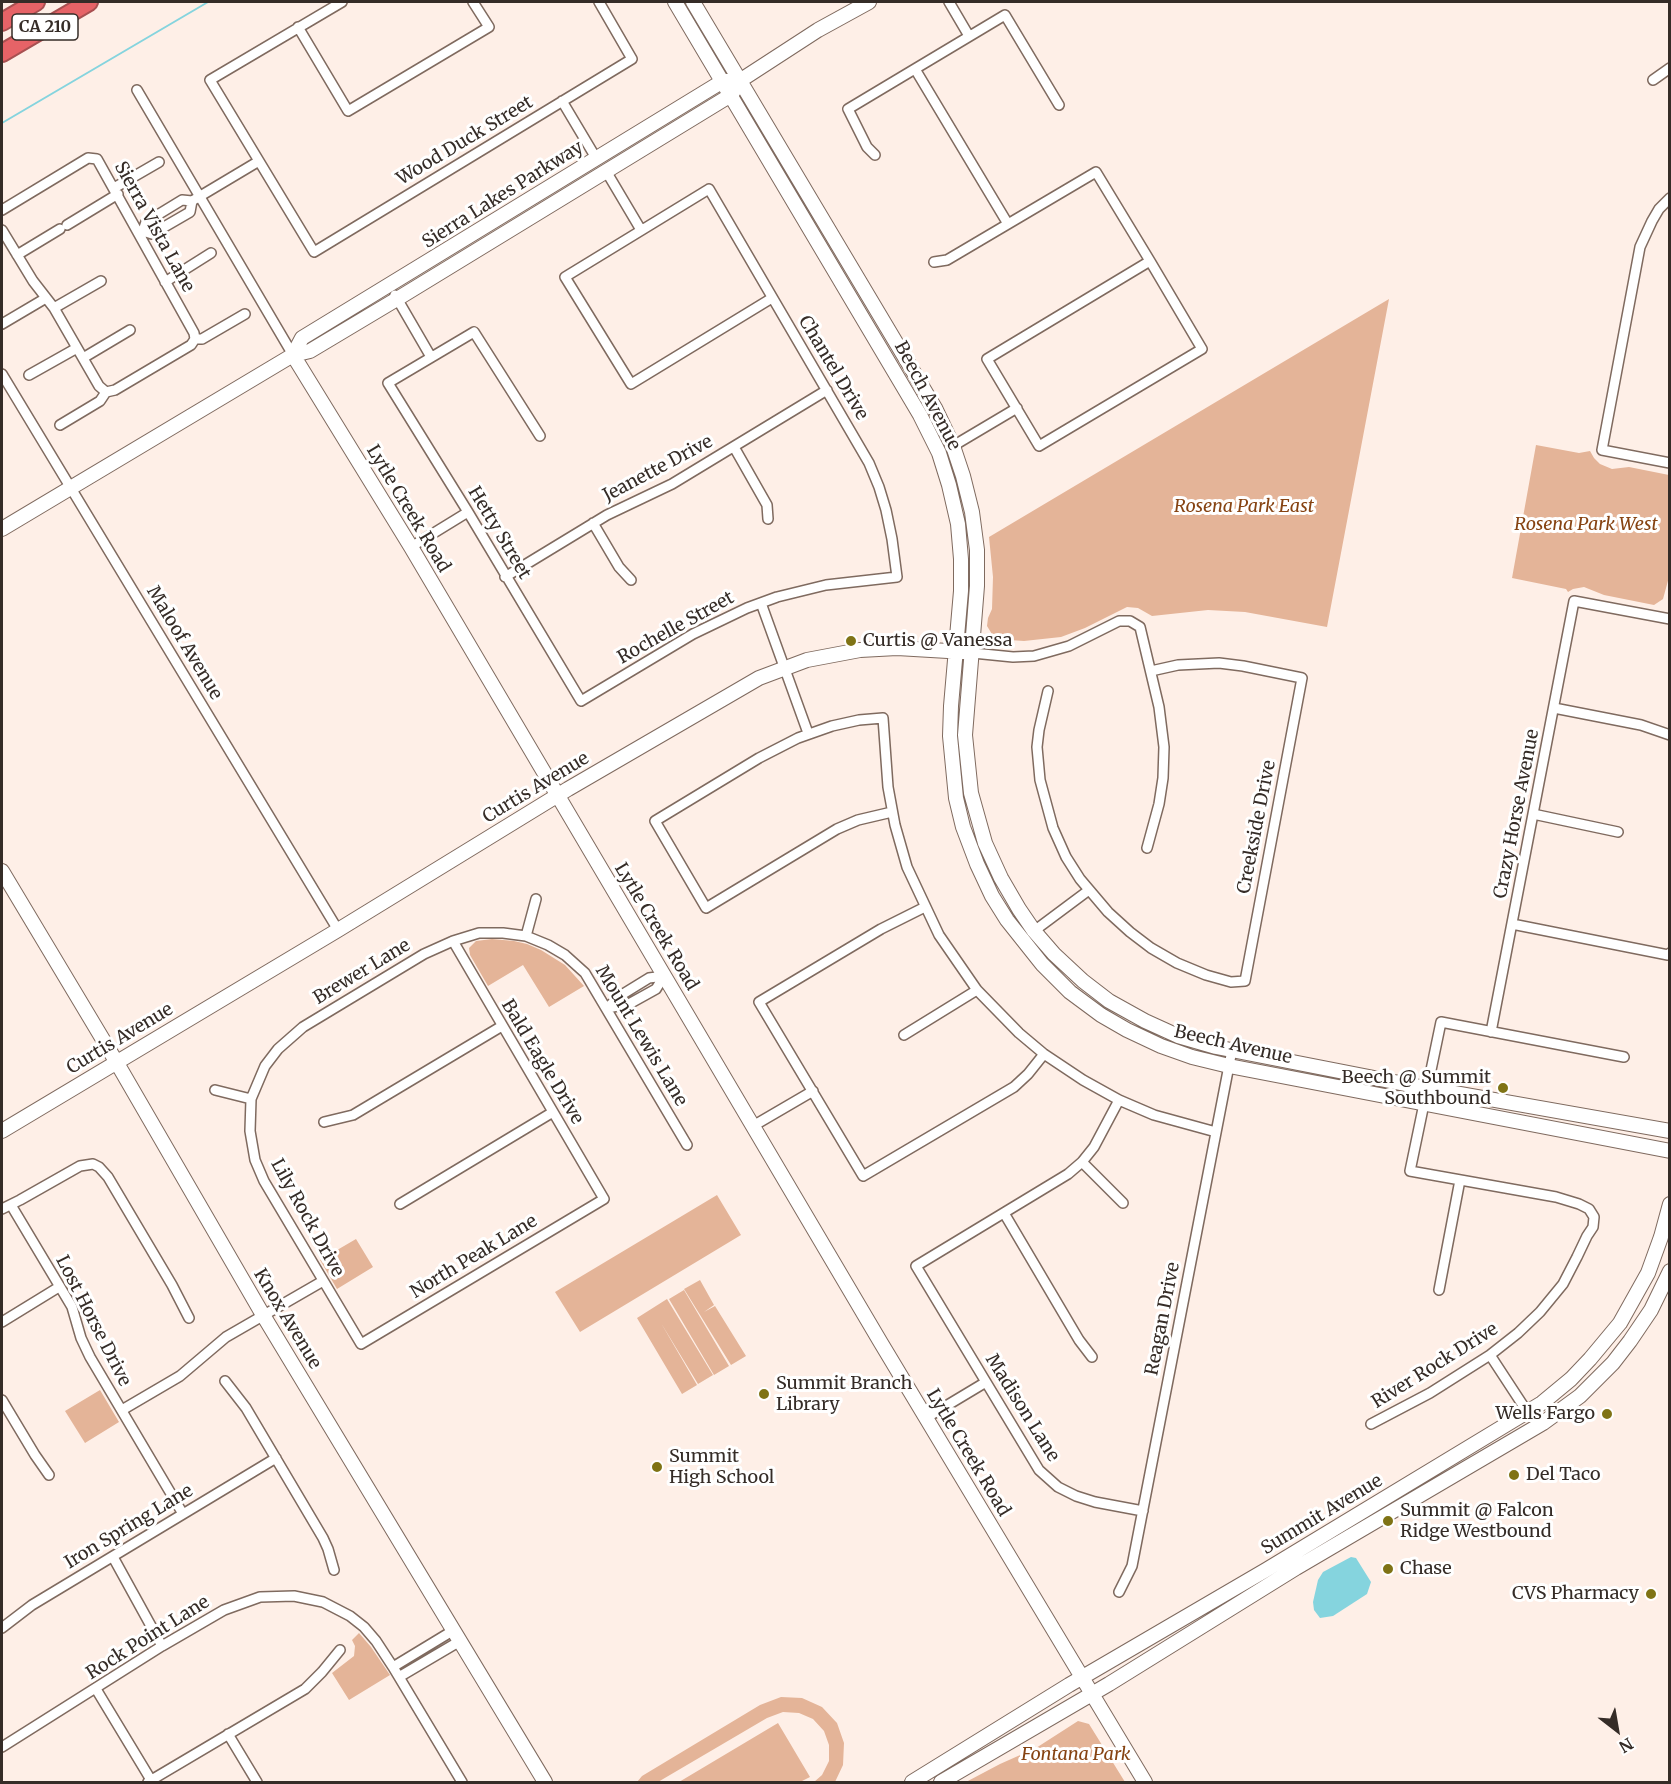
<!DOCTYPE html>
<html>
<head>
<meta charset="utf-8">
<style>
	body { margin:0 }
	#map { position:relative; width:1671px; height:1784px; overflow:hidden; background:#feefe7; font-family:Merriweather,serif }
	canvas { display:block }
	.frame { position:absolute; inset:0; border:3px solid #352c27; pointer-events:none }
	.north { position:absolute; left:1587px; top:1700px; width:60px; height:60px; -webkit-text-stroke:4px #fff; paint-order:stroke; rotate:149deg; font-size:16px; font-weight:700; line-height:24px; text-align:center; color:#352c27 }
	.north::after { content:''; display:block; margin:auto; width:21px; height:27px; background:#352c27; clip-path:polygon(50% 0,100% 100%,50% 72%,0 100%) }
</style>
</head>
<body>
<div id="map">
<canvas width="1671" height="1784"></canvas>
<div class="frame"></div>
<div class="north">N</div>
</div>
<script>
const c = document.querySelector('canvas').getContext('2d');
c.lineJoin = 'round';
function paint(path, color) { c.fillStyle = color; c.fill(path, 'evenodd'); }
const toPath = rows => new Path2D(rows.map(r => 'M' + r).join(''));
function strokePath(path, color, width, dash) { c.strokeStyle = color; c.lineWidth = width; c.lineCap = dash ? 'butt' : 'round'; c.setLineDash(dash || []); c.stroke(path); }
function label(font, color, halo, rows, align = 'center') {
  c.font = font + ' Merriweather,serif'; c.lineWidth = 6; c.setLineDash([]); c.textBaseline = 'middle'; c.strokeStyle = halo; c.fillStyle = color; for (const [text, x, y, turn = 0] of rows) {
    c.save(); c.translate(x, y); c.rotate((+turn || 0) * Math.PI / 180); c.textAlign = isNaN(turn) ? turn : align; if (halo) c.strokeText(text, 0, 0); c.fillText(text, 0, 0); c.restore();
  }
}
paint(toPath([
	[1389,299,1327,627,1245,612,1208,610,1152,616,1138,608,1127,607,1085,628,1061,637,1024,641,995,639,987,626,988,618,992,609,993,577,989,537],
	[1536,445,1579,453,1590,451,1594,458,1600,464,1612,469,1629,467,1669,475,1669,577,1663,599,1654,605,1604,595,1584,587,1573,589,1568,592,1566,589,1512,578],
	[492,939,514,941,527,944,541,950,565,965,584,986,549,1007,523,965,488,986,470,955,469,948,476,941],
	[717,1195,741,1235,580,1332,555,1292],
	[356,1239,373,1267,337,1289,320,1260],
	[700,1280,714,1305,704,1312,715,1306,746,1356,731,1365,684,1289],
	[684,1290,729,1366,714,1375,669,1299],
	[667,1299,713,1375,698,1384,661,1323,697,1385,682,1394,637,1318],
	[100,1390,119,1422,85,1443,65,1411],
	[359,1633,371,1647,390,1675,349,1700,332,1673,354,1656,355,1646,352,1640],
	[781,1697,802,1698,822,1707,837,1723,844,1743,843,1765,835,1782,814,1782,822,1775,829,1761,829,1745,824,1731,813,1719,799,1713,783,1712,767,1718,658,1782,637,1782,642,1776,760,1705],
	[1078,1721,1089,1724,1125,1782,966,1782,1000,1764,1036,1748],
	[778,1723,810,1777,800,1782,679,1782]
]), '#e4b498');
paint(toPath([
	[1351,1557,1356,1558,1371,1582,1367,1594,1333,1616,1320,1618,1314,1610,1313,1602,1318,1580,1323,1572]
]), '#85d4de');
strokePath(toPath([
	[2,123,208,2]
]), '#85d4de', 2);
const street = toPath([
	[342,2,210,80,314,252,632,59,599,2],
	[949,2,969,36],
	[298,27,348,111,489,27,473,2],
	[915,69,1008,224],
	[1653,80,1670,68],
	[137,90,293,355],
	[562,101,596,158],
	[875,155,867,147,848,109,1005,15,1059,105],
	[606,171,641,230],
	[114,188,159,162],
	[1670,198,1659,209,1652,221,1640,247,1602,450,1670,463],
	[192,201,190,212,152,234,143,231,146,222,182,200,192,201,259,161],
	[2,210,88,158,97,159,194,333,195,339,191,345,115,390,106,392,99,386,54,308,33,281,2,230],
	[67,225,118,194],
	[17,255,60,229],
	[934,262,947,260,1096,172,1150,261,1202,349,1039,446,987,359,1150,261],
	[165,282,211,253],
	[395,295,431,357],
	[54,308,101,281],
	[2,324,46,298],
	[195,339,202,339,245,314],
	[83,358,130,330],
	[2,374,338,930],
	[29,375,77,348],
	[60,425,100,401,106,392],
	[540,436,474,332,388,383,468,512,581,701,693,634,747,608,777,597,826,585,897,577,892,539,886,510,879,487,869,463,709,189,565,277,631,384,772,298],
	[953,446,1017,408],
	[734,447,767,505,768,519],
	[593,523,619,567,631,580],
	[411,547,468,512],
	[505,577,607,515,672,484,827,390],
	[761,603,808,733],
	[973,653,1013,657,1034,656,1069,646,1119,621,1130,621,1140,627,1159,707,1164,747,1163,778,1159,804,1147,848],
	[1048,691,1039,730,1037,747,1040,780,1053,828,1066,857,1080,879,1108,912,1130,932,1151,948,1177,963,1206,975,1231,982,1245,981,1302,678,1243,666,1219,663,1178,665,1151,671],
	[1554,708,1641,725,1670,735],
	[892,812,858,820,837,829,706,908,655,821,759,758,798,738,832,726,859,720,883,718,888,787,895,825,907,867,939,935,977,990,1019,1033,1044,1054,1083,1080,1119,1100,1154,1115,1216,1132],
	[1533,814,1618,832],
	[925,907,881,929,759,1002,863,1176,1014,1087,1028,1074,1044,1054],
	[1512,924,1668,955,1670,953],
	[1034,931,1089,890],
	[526,936,536,899],
	[453,941,604,1199,361,1344,264,1181,255,1160,250,1131,251,1099,265,1066,278,1049,303,1027,424,954,453,941,479,933,503,933,526,936,548,945,565,955,585,973,687,1145],
	[607,1008,629,1004,656,989,664,976],
	[607,1008,623,994,649,978,664,976],
	[1491,1032,1574,601,1670,619],
	[904,1035,977,990],
	[215,1090,251,1099],
	[1119,1100,1094,1147,1082,1162,1068,1174,916,1266,1039,1470,1058,1487,1076,1496,1095,1502,1143,1511],
	[324,1122,353,1115,502,1026],
	[753,1126,813,1091],
	[1082,1162,1123,1203],
	[400,1204,553,1112],
	[11,1205,72,1307,81,1338,90,1357,183,1514],
	[2,1209,20,1200,80,1166,93,1164,99,1167,108,1177,172,1285,189,1318],
	[1004,1213,1079,1340,1092,1357],
	[1439,1290,1460,1180],
	[2,1322,59,1287],
	[1490,1355,1528,1413],
	[225,1381,246,1408,323,1538,328,1549,334,1570],
	[2,1400,35,1455,49,1475],
	[122,1410,180,1376,226,1337,323,1281],
	[926,1418,986,1382],
	[1371,1424,1430,1393,1490,1355,1518,1333,1540,1312,1563,1284,1577,1257,1587,1236,1593,1227,1594,1217,1589,1209,1579,1204,1556,1197,1410,1171,1441,1022,1624,1057],
	[113,1557,162,1646],
	[1119,1592,1132,1566,1232,1050],
	[2,1628,32,1605,276,1458],
	[393,1667,454,1630],
	[399,1677,460,1641],
	[96,1689,151,1780],
	[228,1734,257,1782],
	[2,1747,162,1646,224,1610,260,1597,294,1596,323,1602,350,1616,364,1627,376,1641,393,1667,462,1782],
	[148,1782,305,1689,322,1672,340,1650]
]);
const secondary = toPath([
	[675,2,920,415,939,453,949,485,958,524,961,559,961,591,951,706,950,736,956,798,963,827,977,864,992,896,1007,920,1042,964,1070,992,1101,1015,1127,1030,1161,1046,1192,1057,1229,1066,1670,1151],
	[693,2,935,408,953,446,963,476,972,512,977,550,977,586,965,735,971,793,985,843,1001,878,1019,909,1034,931,1054,954,1083,981,1109,1001,1145,1021,1178,1036,1216,1047,1410,1085,1670,1131],
	[293,355,411,547,881,1343,1145,1782],
	[293,355,302,338,723,81,731,81],
	[2,529,293,355,310,351,397,299,731,95,741,80,818,30,869,2],
	[2,871,117,1063,263,1315,545,1782],
	[2,1131,338,930,568,789,759,678,807,660,860,650,897,648,965,652],
	[912,1782,1069,1685,1266,1570,1542,1403,1571,1379,1590,1359,1620,1323,1648,1273,1661,1237,1670,1204],
	[941,1782,1109,1684,1296,1568,1543,1423,1580,1396,1613,1363,1630,1341,1651,1310,1670,1271]
]);
const highway = toPath([
	[2,22,36,2],
	[2,53,89,2]
]);
strokePath(street, '#7f6a5f', 12);
strokePath(secondary, '#7f6a5f', 16);
strokePath(highway, '#a85051', 20);
strokePath(street, '#fff', 9);
strokePath(secondary, '#fff', 14);
strokePath(highway, '#e66367', 16);
for (const [x, y, r, color] of [
	[851,641,6,"#7f7315"],
	[1503,1088,6,"#7f7315"],
	[764,1394,6,"#7f7315"],
	[1607,1414,6,"#7f7315"],
	[657,1467,6,"#7f7315"],
	[1514,1475,6,"#7f7315"],
	[1388,1521,6,"#7f7315"],
	[1388,1569,6,"#7f7315"],
	[1651,1594,6,"#7f7315"]
]) { const dot = new Path2D(); dot.arc(x, y, r, 0, 2 * Math.PI); c.fillStyle = color; c.fill(dot); strokePath(dot, '#fff', 2); }
for (const [x, y, w] of [
	[45,27,66]
]) { const box = new Path2D(); box.roundRect(x - w / 2, y - 13, w, 26, 4.5); c.fillStyle = '#fff'; c.fill(box); strokePath(box, '#352c27', 1.5); }
label('bold 16px', '#352c27', null, [
	["CA 210",45,27]
]);
label('18px', '#352c27', '#fff', [
	["Wood Duck Street",465,141,-31],
	["Sierra Lakes Parkway",503,195,-32],
	["Sierra Vista Lane",154,227,61],
	["Chantel Drive",833,368,59],
	["Beech Avenue",927,396,62],
	["Jeanette Drive",658,469,-28],
	["Lytle Creek Road",408,509,59],
	["Hetty Street",499,533,59],
	["Rochelle Street",676,628,-29],
	["Maloof Avenue",184,643,59],
	["Curtis Avenue",536,788,-31],
	["Crazy Horse Avenue",1517,814,-79],
	["Creekside Drive",1257,827,-79],
	["Lytle Creek Road",656,927,59],
	["Brewer Lane",362,972,-31],
	["Mount Lewis Lane",641,1036,59],
	["Curtis Avenue",120,1039,-31],
	["Beech Avenue",1233,1045,13],
	["Bald Eagle Drive",542,1062,59],
	["Lily Rock Drive",307,1218,61],
	["North Peak Lane",474,1257,-31],
	["Knox Avenue",287,1319,59],
	["Reagan Drive",1163,1319,-79],
	["Lost Horse Drive",93,1321,63],
	["River Rock Drive",1435,1366,-32],
	["Madison Lane",1022,1408,58],
	["Lytle Creek Road",968,1453,59],
	["Summit Avenue",1322,1515,-31],
	["Iron Spring Lane",129,1527,-31],
	["Rock Point Lane",148,1638,-32]
]);
label('italic 18px', '#864312', '#fff', [
	["Rosena Park East",1244,507],
	["Rosena Park West",1586,525],
	["Fontana Park",1076,1755]
]);
label('18px', '#352c27', '#fff', [
	["Curtis @ Vanessa",863,641],
	["Beech @ Summit",1491,1078,"right"],
	["Southbound",1491,1099,"right"],
	["Summit Branch",776,1384],
	["Library",776,1405],
	["Wells Fargo",1595,1414,"right"],
	["Summit",669,1457],
	["High School",669,1478],
	["Del Taco",1526,1475],
	["Summit @ Falcon",1400,1511],
	["Ridge Westbound",1400,1532],
	["Chase",1400,1569],
	["CVS Pharmacy",1639,1594,"right"]
], 'left');
</script>
</body>
</html>
